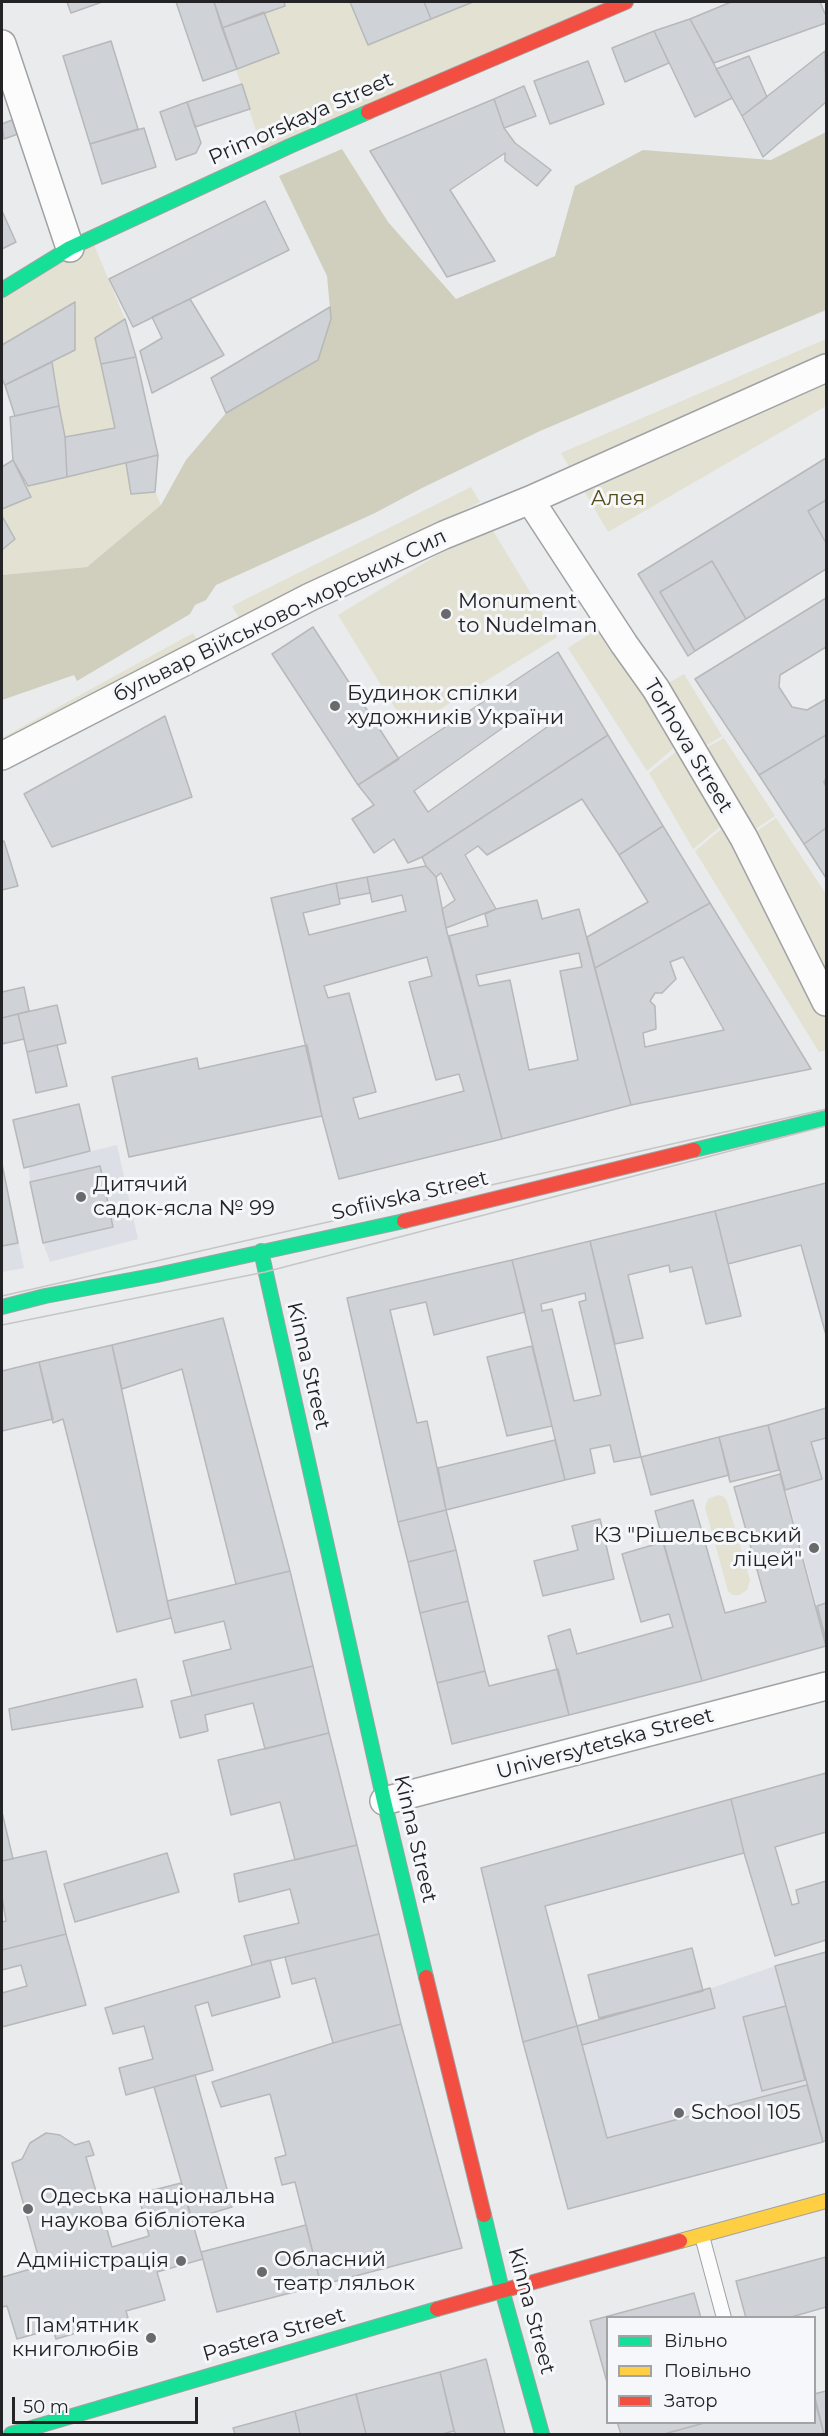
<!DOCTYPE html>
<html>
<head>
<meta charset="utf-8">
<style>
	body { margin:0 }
	#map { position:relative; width:828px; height:2436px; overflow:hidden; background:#eaebec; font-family:Montserrat,sans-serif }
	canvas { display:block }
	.frame { position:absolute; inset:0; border:3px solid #242426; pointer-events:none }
	.legend { position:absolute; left:606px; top:2316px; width:210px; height:108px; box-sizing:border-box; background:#f6f7fa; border:2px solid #a2a3a5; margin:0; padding:8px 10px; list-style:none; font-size:18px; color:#242426 }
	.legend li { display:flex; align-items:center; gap:12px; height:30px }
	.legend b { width:30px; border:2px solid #a2a3a5 }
	.scale { position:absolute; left:12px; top:2397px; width:186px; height:27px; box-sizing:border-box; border:3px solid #242426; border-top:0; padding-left:8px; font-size:18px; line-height:21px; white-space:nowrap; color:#242426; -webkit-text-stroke:4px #f6f7fa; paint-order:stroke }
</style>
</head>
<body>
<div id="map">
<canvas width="828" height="2436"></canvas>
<div class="frame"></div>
<ul class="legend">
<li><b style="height:8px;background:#16e098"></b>Вільно</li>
<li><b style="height:8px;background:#ffcf43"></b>Повільно</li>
<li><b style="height:8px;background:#f24e42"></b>Затор</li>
</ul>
<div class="scale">50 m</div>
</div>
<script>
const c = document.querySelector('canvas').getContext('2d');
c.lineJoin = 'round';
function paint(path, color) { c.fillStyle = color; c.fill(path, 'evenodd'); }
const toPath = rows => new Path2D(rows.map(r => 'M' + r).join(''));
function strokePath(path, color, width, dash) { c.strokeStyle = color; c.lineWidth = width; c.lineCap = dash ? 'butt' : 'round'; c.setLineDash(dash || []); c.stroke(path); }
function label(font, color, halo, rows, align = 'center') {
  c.font = font + ' Montserrat,sans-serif'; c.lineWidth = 6; c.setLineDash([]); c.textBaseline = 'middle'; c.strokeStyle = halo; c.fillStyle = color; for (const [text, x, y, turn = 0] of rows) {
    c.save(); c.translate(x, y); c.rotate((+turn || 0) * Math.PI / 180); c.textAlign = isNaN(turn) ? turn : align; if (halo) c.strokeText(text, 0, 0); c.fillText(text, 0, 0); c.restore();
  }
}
paint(toPath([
	[117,1145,138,1239,50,1262,43,1243,30,1182,29,1166],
	[2,1164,24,1268,2,1272],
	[826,1408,826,1640,768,1425],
	[775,1966,823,2142,568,2209,523,2042,599,2018,703,1991]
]), '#dcdfe5');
paint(toPath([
	[214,2,619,2,264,155],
	[92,240,125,319,136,357,158,455,155,491,161,505,87,567,2,575,2,467,13,460,14,416,2,379,2,293],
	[826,339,826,361,574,475,561,453],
	[826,377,826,406,608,532,583,489],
	[471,487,480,502,242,623,232,606],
	[489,524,557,637,408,729,338,615],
	[607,623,683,740,647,771,568,648],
	[193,633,202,647,2,753,2,738],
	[684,674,722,736,700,749,662,687],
	[724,738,775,816,751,832,701,751],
	[686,744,730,819,693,849,649,773],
	[776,818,826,894,826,989,750,836],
	[731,821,826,1008,826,1050,819,1052,695,851],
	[719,1495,724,1497,727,1501,750,1580,747,1590,739,1595,733,1595,728,1591,705,1507,708,1499]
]), '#e2e1d2');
paint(toPath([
	[826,132,826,310,540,431,420,489,375,513,216,585,206,600,195,605,190,614,77,681,74,675,2,700,2,575,87,567,161,505,186,460,226,413,318,360,331,319,327,276,279,176,342,149,388,222,456,299,555,256,575,186,643,150,771,160]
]), '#d0cebd');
const building = toPath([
	[67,2,102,2,71,13,67,2],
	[176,2,214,2,237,69,203,81,176,2],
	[214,2,284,2,285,6,222,28,214,2],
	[350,2,424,2,431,19,368,45,350,2],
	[424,2,473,2,431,19,424,2],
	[731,2,820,2,826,16,826,23,714,63,690,19,731,2],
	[264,12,279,53,237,69,222,28,264,12],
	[690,19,732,98,695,117,654,31,690,19],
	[654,31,669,63,625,82,612,48,654,31],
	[111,41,138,129,90,144,63,56,111,41],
	[825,51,826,102,763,157,742,116,825,51],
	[749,56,767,97,742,116,716,69,749,56],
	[588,61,604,104,550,124,534,81,588,61],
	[242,84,250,109,195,127,187,102,242,84],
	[524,86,536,116,504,128,494,99,524,86],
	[494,99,504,128,515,143,551,170,537,186,505,161,505,153,450,190,495,261,447,277,370,151,494,99],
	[187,102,201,143,196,153,176,160,160,112,187,102],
	[12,120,18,134,4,139,2,124,12,120],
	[144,128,156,167,102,184,90,144,144,128],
	[265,201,289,250,133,327,109,279,265,201],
	[2,211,16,242,2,249,2,211],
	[190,299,224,355,152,393,140,351,162,338,152,317,190,299],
	[75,302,75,350,5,385,2,379,2,345,75,302],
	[330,307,331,319,318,360,226,413,211,378,330,307],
	[125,319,136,357,101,364,95,338,125,319],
	[136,357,158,455,67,477,65,437,115,428,101,364,136,357],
	[52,362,59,406,15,416,5,385,52,362],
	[59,406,65,437,67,477,28,486,13,460,10,417,59,406],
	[158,455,155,492,131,494,126,463,158,455],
	[826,458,826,500,808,511,826,543,826,569,746,619,712,561,660,592,695,651,688,656,638,574,826,458],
	[13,460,31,497,2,509,2,467,13,460],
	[826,500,826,543,808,511,826,500],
	[2,516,15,539,2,550,2,516],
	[712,561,746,619,695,651,660,592,712,561],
	[826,598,826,647,780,675,779,687,792,707,807,710,826,699,826,735,759,775,695,679,826,598],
	[313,627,399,759,358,785,272,654,313,627],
	[558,652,608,735,422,857,408,863,394,839,374,853,352,819,374,805,358,785,558,652],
	[532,707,547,727,428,812,414,791,532,707],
	[165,716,192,797,52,847,24,794,165,716],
	[608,735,663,826,619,855,582,799,487,855,478,846,465,855,496,909,446,928,442,909,455,900,441,873,436,877,426,866,422,857,608,735],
	[826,735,826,778,824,782,826,787,826,828,804,844,759,775,826,735],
	[663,826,710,903,595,968,587,937,648,902,619,855,663,826],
	[826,828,826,878,804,844,826,828],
	[4,841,18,886,2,890,2,842,4,841],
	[426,866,436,877,446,928,502,1139,339,1179,322,1116,271,898,336,883,340,904,303,913,309,935,406,911,402,895,372,902,367,877,426,866],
	[427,957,432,976,409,982,436,1080,459,1074,464,1091,359,1119,353,1098,376,1092,349,993,328,998,324,986,427,957],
	[367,877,370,893,339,899,336,883,367,877],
	[537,900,542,919,579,909,631,1105,502,1139,449,936,488,926,485,914,496,909,537,900],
	[579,953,582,967,560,971,578,1060,529,1070,510,980,479,986,476,975,579,953],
	[710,903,811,1069,631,1105,595,968,710,903],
	[683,957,724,1030,645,1047,643,1033,656,1029,655,1006,650,1001,655,993,662,993,676,979,670,962,683,957],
	[24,987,29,1011,2,1018,2,992,24,987],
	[57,1005,66,1043,27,1052,18,1014,57,1005],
	[18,1014,24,1039,2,1044,2,1018,18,1014],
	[57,1045,67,1086,36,1093,27,1052,57,1045],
	[307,1045,322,1116,129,1157,112,1077,197,1058,199,1069,307,1045],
	[79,1104,90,1151,24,1168,13,1120,79,1104],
	[2,1164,18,1243,2,1246,2,1164],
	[100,1166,113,1227,43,1243,30,1182,100,1166],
	[826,1183,826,1335,801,1245,728,1264,715,1211,826,1183],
	[715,1211,741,1316,706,1324,692,1267,670,1272,669,1265,628,1275,643,1338,615,1344,590,1241,715,1211],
	[590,1241,641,1457,614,1462,610,1445,590,1449,595,1473,565,1480,512,1260,590,1241],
	[585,1293,586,1300,579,1302,601,1395,574,1401,552,1309,542,1311,541,1304,585,1293],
	[512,1260,525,1312,434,1335,426,1302,390,1310,417,1423,427,1421,446,1510,398,1522,347,1298,512,1260],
	[223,1318,290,1571,236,1584,182,1369,122,1389,112,1345,223,1318],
	[112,1345,171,1618,117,1632,63,1419,53,1423,39,1362,112,1345],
	[532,1346,552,1426,507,1436,487,1357,532,1346],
	[39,1362,53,1419,2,1431,2,1371,39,1362],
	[826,1408,826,1438,811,1442,822,1479,785,1490,768,1425,826,1408],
	[768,1425,779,1470,730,1482,719,1437,768,1425],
	[719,1437,729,1475,651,1495,641,1457,719,1437],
	[555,1440,565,1480,446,1510,438,1468,555,1440],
	[780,1474,826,1646,702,1681,655,1511,693,1500,725,1613,766,1602,734,1487,780,1474],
	[446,1510,456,1550,408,1562,398,1522,446,1510],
	[600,1519,614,1579,543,1596,534,1561,578,1550,572,1526,600,1519],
	[663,1542,702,1681,569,1715,548,1636,570,1629,577,1654,673,1627,669,1614,641,1622,622,1554,663,1542],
	[456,1550,468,1601,420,1613,408,1562,456,1550],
	[290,1571,313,1666,192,1696,183,1661,231,1649,224,1621,175,1633,167,1601,290,1571],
	[468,1601,485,1671,437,1683,420,1613,468,1601],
	[826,1603,826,1640,817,1606,826,1603],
	[313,1666,329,1733,265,1749,253,1703,205,1715,208,1731,180,1738,171,1701,313,1666],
	[558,1669,569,1715,452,1744,437,1683,485,1671,489,1686,558,1669],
	[136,1679,143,1707,12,1730,9,1709,136,1679],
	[329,1733,357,1845,295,1860,280,1802,231,1815,218,1760,329,1733],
	[826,1773,826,1832,775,1847,792,1905,799,1903,796,1890,826,1881,826,1940,775,1956,744,1853,731,1799,826,1773],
	[731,1799,744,1853,545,1906,577,2026,523,2042,481,1868,731,1799],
	[2,1812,13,1859,2,1861,2,1812],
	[357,1845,379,1934,252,1965,244,1936,299,1923,290,1889,239,1902,234,1874,357,1845],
	[46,1851,66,1934,2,1950,2,1922,6,1921,2,1897,2,1861,46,1851],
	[167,1853,179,1892,75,1922,64,1884,167,1853],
	[66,1934,86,2005,2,2027,2,1993,27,1986,21,1965,2,1970,2,1950,66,1934],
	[379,1934,401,2024,333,2043,315,1978,292,1984,285,1957,379,1934],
	[692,1948,703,1991,599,2018,588,1975,692,1948],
	[826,1952,826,2140,823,2142,775,1966,826,1952],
	[270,1960,280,1997,212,2016,208,2002,195,2006,213,2070,126,2095,119,2068,153,2059,144,2026,113,2034,105,2008,270,1960],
	[710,1988,715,2008,582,2045,577,2026,710,1988],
	[786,2006,805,2080,762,2091,743,2017,786,2006],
	[401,2024,462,2248,321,2285,295,2182,282,2185,275,2158,286,2155,270,2094,221,2107,212,2082,333,2043,401,2024],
	[577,2026,607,2138,807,2085,823,2142,568,2209,523,2042,577,2026],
	[195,2075,232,2207,192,2219,154,2087,195,2075],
	[46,2133,60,2135,75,2145,89,2141,94,2155,86,2157,112,2247,149,2236,138,2194,181,2183,203,2259,157,2272,165,2300,126,2311,128,2318,56,2339,53,2329,17,2339,7,2306,2,2307,2,2273,3,2277,41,2266,12,2163,22,2159,30,2143,46,2133],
	[306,2225,321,2285,217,2312,201,2252,306,2225],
	[826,2257,826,2307,788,2318,746,2318,736,2281,826,2257],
	[694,2293,701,2318,608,2318,608,2386,590,2321,694,2293],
	[486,2359,505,2434,455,2434,440,2372,486,2359],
	[440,2372,454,2431,442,2434,366,2434,356,2394,440,2372],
	[826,2391,826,2434,824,2434,814,2394,826,2391],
	[356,2394,366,2434,300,2434,295,2411,356,2394],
	[814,2398,824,2434,664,2434,708,2422,814,2422,814,2398],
	[295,2411,300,2434,235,2434,233,2428,295,2411],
	[617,2422,708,2422,664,2434,621,2434,617,2422]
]);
paint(building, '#cfd2d7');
strokePath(building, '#b7b8b9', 1.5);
const lane = toPath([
	[702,2236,724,2318]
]);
const street = toPath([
	[2,44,70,248],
	[530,500,624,644,656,689,744,838,826,1002],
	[2,756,310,597,444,535,530,500,826,368],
	[384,1801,826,1686]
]);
const fast = toPath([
	[2,290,70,248,290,146,368,112],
	[694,1150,826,1118],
	[261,1251,384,1801,426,1977],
	[2,1307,45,1296,157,1275,404,1221],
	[484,2215,502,2290,542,2434],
	[11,2434,437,2309]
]);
const slow = toPath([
	[680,2241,826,2201]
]);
const jam = toPath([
	[368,112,626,2],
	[404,1221,694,1150],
	[426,1977,484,2215],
	[437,2309,680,2241]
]);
strokePath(lane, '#a1a2a3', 16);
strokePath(street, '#a1a2a3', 30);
strokePath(fast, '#a1a2a3', 16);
strokePath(slow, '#a1a2a3', 16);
strokePath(jam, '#a1a2a3', 16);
strokePath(lane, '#fcfcfc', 14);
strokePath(street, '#fcfcfc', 27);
strokePath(fast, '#16e098', 14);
strokePath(slow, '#ffcf43', 14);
strokePath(jam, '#f24e42', 14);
strokePath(toPath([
	[2,1296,826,1109],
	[2,1325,265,1272,826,1126]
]), '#c6c6c7', 1.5);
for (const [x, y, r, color] of [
	[446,614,6,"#696a6b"],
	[335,706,6,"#696a6b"],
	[81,1197,6,"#696a6b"],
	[814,1548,6,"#696a6b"],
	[679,2113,6,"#696a6b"],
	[28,2209,6,"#696a6b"],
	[181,2261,6,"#696a6b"],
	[262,2272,6,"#696a6b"],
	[151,2338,6,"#696a6b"]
]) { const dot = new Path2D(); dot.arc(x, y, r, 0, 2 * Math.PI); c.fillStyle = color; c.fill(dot); strokePath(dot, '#f6f7fa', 2); }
label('21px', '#242426', '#f6f7fa', [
	["Primorskaya Street",301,119,-24],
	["бульвар Військово-морських Сил",280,616,-26],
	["Torhova Street",688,746,59],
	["Sofiivska Street",410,1196,-13],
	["Kinna Street",308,1366,77],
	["Universytetska Street",605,1744,-15],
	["Kinna Street",415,1839,77],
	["Kinna Street",531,2311,75],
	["Pastera Street",274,2335,-16]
]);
label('21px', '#564c15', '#f6f7fa', [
	["Алея",618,499]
]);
label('21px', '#242426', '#f6f7fa', [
	["Monument",458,602],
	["to Nudelman",458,626],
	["Будинок спілки",347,694],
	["художників України",347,718],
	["Дитячий",93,1185],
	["садок-ясла № 99",93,1209],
	["КЗ \"Рішельєвський",802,1536,"right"],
	["ліцей\"",802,1560,"right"],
	["School 105",691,2113],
	["Одеська національна",40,2197],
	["наукова бібліотека",40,2221],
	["Обласний",274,2260],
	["театр ляльок",274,2284],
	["Адміністрація",169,2261,"right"],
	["Пам'ятник",139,2326,"right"],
	["книголюбів",139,2350,"right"]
], 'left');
</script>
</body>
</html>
